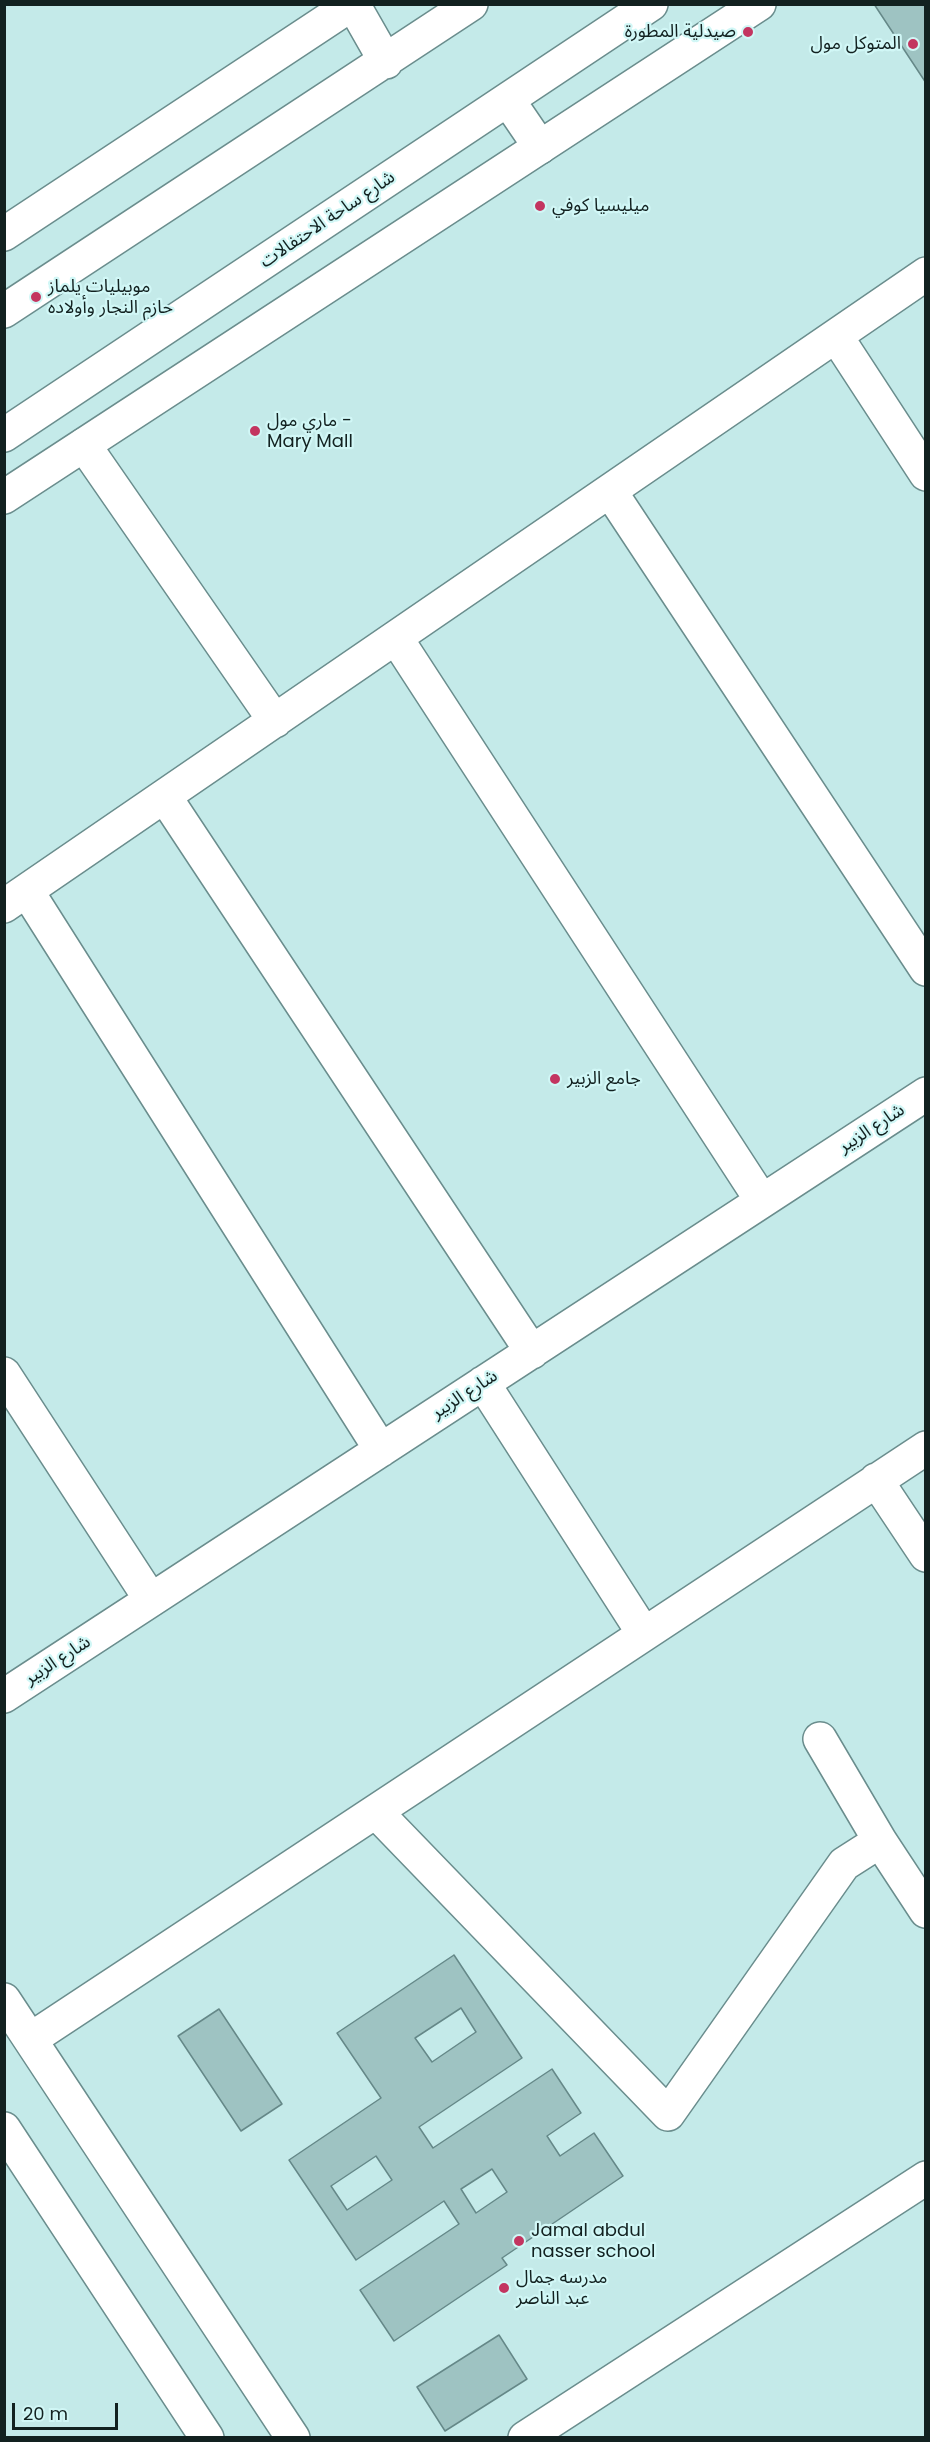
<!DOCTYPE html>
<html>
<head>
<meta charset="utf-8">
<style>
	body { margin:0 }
	#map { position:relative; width:930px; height:2442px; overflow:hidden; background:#c4eae9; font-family:Poppins,sans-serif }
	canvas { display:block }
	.frame { position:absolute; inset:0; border:6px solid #122120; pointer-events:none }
	.scale { position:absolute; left:12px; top:2403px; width:106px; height:27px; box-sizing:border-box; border:3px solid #122120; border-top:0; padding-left:8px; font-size:18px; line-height:21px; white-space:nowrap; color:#122120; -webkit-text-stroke:4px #d1f7f6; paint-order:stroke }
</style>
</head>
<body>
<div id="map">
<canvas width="930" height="2442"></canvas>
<div class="frame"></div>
<div class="scale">20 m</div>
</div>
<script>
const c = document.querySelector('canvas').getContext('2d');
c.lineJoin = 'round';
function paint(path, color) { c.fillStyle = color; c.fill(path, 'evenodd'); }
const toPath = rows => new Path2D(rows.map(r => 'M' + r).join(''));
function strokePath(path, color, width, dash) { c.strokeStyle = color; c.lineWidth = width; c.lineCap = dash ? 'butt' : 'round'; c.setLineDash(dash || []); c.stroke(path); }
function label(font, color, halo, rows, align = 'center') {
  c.font = font + ' Poppins,"Noto Sans Arabic",sans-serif'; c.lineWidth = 4.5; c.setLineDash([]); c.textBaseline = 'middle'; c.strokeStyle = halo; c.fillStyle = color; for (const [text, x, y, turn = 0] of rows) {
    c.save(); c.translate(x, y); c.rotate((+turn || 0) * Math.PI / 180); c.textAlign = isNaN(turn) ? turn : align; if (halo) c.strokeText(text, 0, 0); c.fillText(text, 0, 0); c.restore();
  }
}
const building = toPath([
	[874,4,926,4,926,83,874,4],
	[454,1955,522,2058,419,2127,433,2148,552,2069,581,2113,547,2136,560,2156,594,2133,623,2176,502,2258,507,2265,394,2341,360,2290,459,2224,444,2201,356,2260,289,2160,381,2098,337,2033,454,1955],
	[461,2008,476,2032,432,2062,415,2038,461,2008],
	[376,2156,392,2180,347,2210,331,2186,376,2156],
	[492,2169,507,2192,476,2213,461,2189,492,2169],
	[219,2009,282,2104,241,2131,178,2036,219,2009],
	[499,2335,527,2379,445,2431,417,2387,499,2335]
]);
paint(building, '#9ec3c2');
strokePath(building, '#658888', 1.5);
const street = toPath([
	[836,336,926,474],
	[84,445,275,721],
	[610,491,926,969],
	[396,638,762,1201],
	[165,797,532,1352],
	[27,891,381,1450],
	[4,906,926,274],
	[4,1374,151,1600],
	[483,1383,644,1634],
	[876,1480,926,1555],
	[4,1696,926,1094],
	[820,1739,880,1841,926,1911],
	[377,1813,668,2114,844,1864,880,1841],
	[31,2039,926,1448],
	[525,2438,926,2178]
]);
const secondary = toPath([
	[4,234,352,4],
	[4,497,759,4],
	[4,2000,293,2438],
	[4,2129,207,2438]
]);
const primary = toPath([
	[353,4,386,62],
	[508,100,540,147],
	[4,311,471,4],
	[4,435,651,4]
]);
strokePath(street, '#6a8d8d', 36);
strokePath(secondary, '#6a8d8d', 36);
strokePath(primary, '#6a8d8d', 36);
strokePath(street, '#fff', 33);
strokePath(secondary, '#fff', 33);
strokePath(primary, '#fff', 33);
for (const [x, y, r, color] of [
	[748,32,6,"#c33560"],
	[913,44,6,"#c33560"],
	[540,206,6,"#c33560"],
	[36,297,6,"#c33560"],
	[255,431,6,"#c33560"],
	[555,1079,6,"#c33560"],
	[519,2241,6,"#c33560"],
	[504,2288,6,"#c33560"]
]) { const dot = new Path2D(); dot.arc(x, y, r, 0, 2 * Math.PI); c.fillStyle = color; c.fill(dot); strokePath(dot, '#d1f7f6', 2); }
label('18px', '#122120', '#d1f7f6', [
	["صيدلية المطورة",736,32,"right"],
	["المتوكل مول",901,44,"right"],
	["ميليسيا كوفي",552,206],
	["موبيليات يلماز",48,287],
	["حازم النجار وأولاده",48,308],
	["ماري مول -",267,421],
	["Mary Mall",267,442],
	["جامع الزبير",567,1079],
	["Jamal abdul",531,2231],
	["nasser school",531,2252],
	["مدرسه جمال",516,2278],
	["عبد الناصر",516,2299]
], 'left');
label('18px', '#122120', '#d1f7f6', [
	["شارع ساحة الاحتفالات",328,220,-34],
	["شارع الزبير",872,1129,-33],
	["شارع الزبير",465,1395,-33],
	["شارع الزبير",58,1661,-33]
]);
</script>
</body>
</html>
